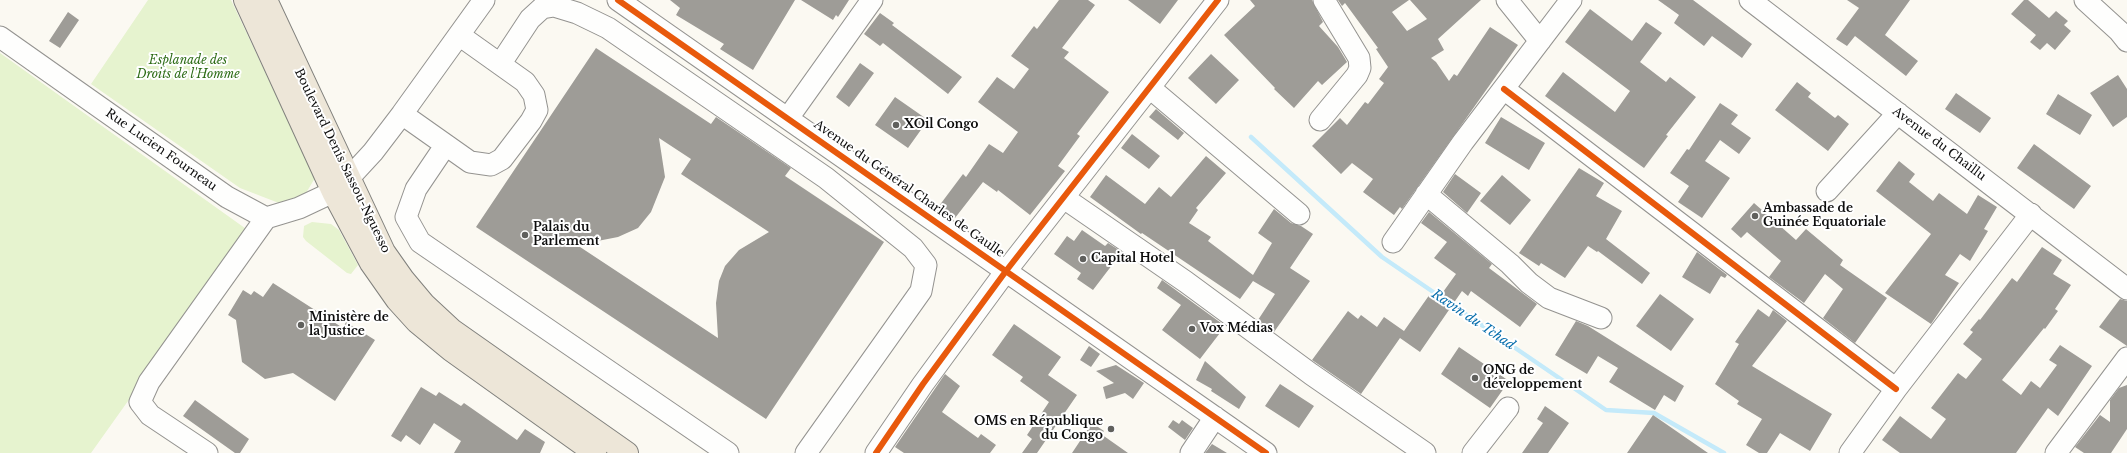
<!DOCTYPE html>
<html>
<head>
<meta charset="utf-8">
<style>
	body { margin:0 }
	canvas { display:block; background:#fbf9f2 }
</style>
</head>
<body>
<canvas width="2127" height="453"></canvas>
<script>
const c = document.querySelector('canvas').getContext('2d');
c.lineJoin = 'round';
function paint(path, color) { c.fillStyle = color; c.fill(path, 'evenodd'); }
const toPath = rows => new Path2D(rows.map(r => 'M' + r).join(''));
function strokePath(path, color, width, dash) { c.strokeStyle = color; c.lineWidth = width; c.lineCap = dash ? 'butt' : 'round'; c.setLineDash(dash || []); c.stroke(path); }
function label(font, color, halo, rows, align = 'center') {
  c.font = font + ' "Libre Baskerville",serif'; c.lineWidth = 4; c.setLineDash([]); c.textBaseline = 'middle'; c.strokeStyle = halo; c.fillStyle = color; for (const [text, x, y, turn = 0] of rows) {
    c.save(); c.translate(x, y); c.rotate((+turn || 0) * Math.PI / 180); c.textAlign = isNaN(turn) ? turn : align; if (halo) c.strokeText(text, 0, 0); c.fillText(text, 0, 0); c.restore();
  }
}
paint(toPath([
	[148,0,231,0,315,178,306,193,284,205,240,188,91,84],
	[0,53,249,231,91,453,0,453],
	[312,222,331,224,339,230,358,265,351,274,347,273,306,241,303,237,304,226]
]), '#e6f3cf');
strokePath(toPath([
	[1251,137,1382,257,1606,410,1654,413,1724,453]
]), '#c4eafa', 4.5);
paint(toPath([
	[670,0,795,0,753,70,720,49,724,44,676,15,680,8],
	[801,0,849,0,838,17,836,15,833,20],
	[1059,0,1088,0,1095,5,1062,48,1069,52,1064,58,1109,92,1077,134,1080,136,1058,166,1065,171,1030,215,998,190,997,192,983,182,955,218,939,206,963,174,966,177,989,144,1003,153,1018,132,978,102,997,77,1014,89,1029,69,1011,56,1034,26,1037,29],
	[1128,0,1178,0,1160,24],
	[1250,0,1312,0,1323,22,1319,26,1338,47,1347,62,1322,85,1318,81,1294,108,1274,89,1275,88,1224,35,1255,6],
	[1338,0,1409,0,1392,12,1407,31,1427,19,1410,0,1481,0,1438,39,1444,50,1431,58,1436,62,1449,81,1454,74,1457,76,1490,27,1518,45,1402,209,1400,207,1394,215,1363,192,1373,179,1352,163,1341,174,1312,146,1340,118,1347,125,1365,102,1368,104,1384,83,1379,79,1388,67,1376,49,1378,48,1345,3,1342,6],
	[1658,0,1693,0,1752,44,1742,58,1712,36,1704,46,1674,23,1679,15],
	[1847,0,1910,0,1885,35,1918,61,1906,76,1855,36,1847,46,1836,39,1859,8],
	[2024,0,2028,0,2049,18,2056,11,2068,21,2064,25,2071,31,2055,50,2047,43,2040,50,2030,42,2036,35,2011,14],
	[1590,9,1632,41,1646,22,1662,33,1640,62,1666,82,1670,77,1696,97,1666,135,1668,136,1644,168,1545,96,1563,72,1615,112,1630,91,1565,42],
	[68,12,79,20,60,48,49,41],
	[880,13,894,23,892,25,962,77,948,94,883,43,880,46,864,34],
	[596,48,711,124,716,117,791,168,785,176,884,242,766,419,476,227],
	[659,138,691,159,681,174,769,232,739,250,725,266,719,281,716,303,718,338,577,245,618,237,638,228,651,212,665,177],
	[1211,54,1239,80,1216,104,1188,78],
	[860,63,874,73,849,107,836,97],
	[2118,75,2127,89,2127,117,2113,127,2090,93],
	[1797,82,1811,93,1808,97,1835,118,1838,115,1849,124,1828,151,1775,110],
	[1956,93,1991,118,1980,133,1945,109],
	[2058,94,2092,115,2080,135,2046,114],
	[895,97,928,120,908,148,875,125],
	[1720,103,1738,115,1731,124,1751,138,1739,154,1720,140,1705,161,1730,178,1702,218,1678,202,1689,186,1670,173,1687,149,1689,150],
	[1156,109,1184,133,1178,140,1149,117],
	[1501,117,1545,143,1529,170,1485,143],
	[1132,134,1160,156,1149,169,1121,148],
	[2034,144,2091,186,2074,209,2017,168],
	[1206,156,1226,173,1196,208,1198,210,1189,223,1211,237,1208,241,1253,275,1272,243,1258,233,1274,209,1291,223,1301,226,1313,234,1290,268,1310,281,1274,332,1258,320,1275,294,1253,281,1240,299,1142,233,1141,234,1090,197,1106,175,1145,204,1159,187,1171,197],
	[1899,161,1915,174,1909,182,1933,201,1939,193,1967,214,1978,195,1997,207,1984,229,1988,231,1970,261,1960,254,1945,275,1959,283,1931,324,1885,293,1931,234,1876,191],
	[1579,168,1604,183,1596,196,1622,211,1606,239,1650,273,1642,284,1598,251,1597,252,1588,246,1565,278,1541,263,1539,266,1519,253],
	[1455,174,1481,193,1467,213,1443,192],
	[1502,175,1531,200,1510,225,1480,201],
	[1754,203,1796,240,1806,229,1843,260,1840,265,1887,298,1855,343,1823,318,1843,289,1825,274,1804,303,1769,277,1781,261,1747,232,1741,238,1731,229],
	[1429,212,1492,264,1489,268,1537,304,1520,327,1471,291,1468,296,1462,291,1420,352,1400,338,1361,394,1312,360,1348,311,1358,319,1361,315,1377,327,1384,317,1404,331,1430,294,1438,299,1456,274,1434,258,1447,242,1421,223],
	[1082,230,1105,246,1108,243,1122,252,1093,290,1077,279,1081,273,1054,254,1067,236,1074,241],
	[2042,247,2062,260,2053,274,2071,285,2055,309,2058,311,2045,329,2044,328,2002,380,2021,395,2031,381,2040,388,2057,365,2049,360,2060,345,2092,366,2058,416,2048,408,2016,453,1900,453,1882,440,1900,416,1931,439,1946,419,1931,408,1958,373,1966,379,1982,359,1963,344,1973,332,1970,330,1979,319,1980,320,2012,278,2017,282],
	[1697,252,1727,275,1725,278,1721,276,1710,294,1682,277],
	[1162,280,1221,323,1218,326,1223,329,1200,359,1162,330,1181,305,1157,288],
	[273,283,343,328,346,322,375,340,335,401,293,373,265,379,242,362,236,320,228,315,243,290,251,295,254,291,263,297],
	[1660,294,1694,319,1671,351,1636,326],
	[2120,299,2127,301,2127,346,2099,327],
	[1758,309,1769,317,1773,310,1787,321,1752,366,1832,414,1810,451,1780,433,1767,453,1759,453,1746,445,1762,419,1737,404,1739,401,1715,384,1739,344,1735,342],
	[1576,321,1588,326,1684,386,1675,402,1664,395,1655,410,1609,382,1618,368,1598,356,1587,374,1555,355],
	[1014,324,1061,357,1048,375,1077,395,1037,453,1022,453,1032,439,1027,435,1049,402,1020,381,1023,377,992,355],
	[1089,346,1100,354,1091,367,1080,360],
	[1459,347,1509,381,1490,408,1441,374],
	[1205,361,1246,397,1239,409,1211,391,1212,389,1196,380],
	[1116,365,1144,383,1133,399,1125,393,1106,399,1103,387,1114,383,1096,371],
	[945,374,960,386,942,412,978,438,981,434,996,445,990,453,904,453,895,447],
	[1280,384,1314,406,1299,428,1265,406],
	[2127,385,2127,429,2111,453,2084,453,2075,447,2100,415,2110,422,2110,400,2119,388],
	[421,387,436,396,439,392,461,406,464,403,517,440,525,429,545,442,540,453,454,453,461,441,434,423,420,445,406,435,401,442,391,436],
	[195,400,249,439,240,453,235,453,183,416],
	[1545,406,1569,423,1548,453,1522,453,1543,423,1537,419],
	[1653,415,1708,453,1627,453],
	[1173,420,1179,424,1182,420,1193,428,1185,440,1168,427],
	[1092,423,1104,431,1101,434,1128,453,1072,453],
	[1212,444,1227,453,1205,453]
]), '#9e9c97');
const minor = toPath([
	[618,0,1266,453],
	[1507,0,1540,41],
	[1750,0,2127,289],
	[2085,0,2119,31,2127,41],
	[0,37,227,197,266,218,299,208,333,192,349,178,373,152,402,114,484,0],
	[501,63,530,19,542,8,554,6,577,13,608,28,826,178,913,248,926,265,921,291,806,453],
	[1150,88,1299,214],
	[1504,89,1896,389],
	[402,114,470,162,491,165,502,159,531,121,537,110,534,95,525,82,459,35],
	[788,118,872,0],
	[1320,120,1357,75,1360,68,1359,58,1324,0],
	[445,146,416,189,406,217,420,242,728,453],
	[1827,191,1898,113],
	[1426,194,1510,264,1529,283,1549,298,1601,318],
	[1064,198,1186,282,1311,374,1425,453],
	[1393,242,1463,142,1571,0],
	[207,453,150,415,140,402,149,382,266,218],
	[876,453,923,384,1006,271,1218,0],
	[1191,453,1215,417],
	[1473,453,1508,408],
	[1850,453,1896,389,2031,214],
	[2056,453,2127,358]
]);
const major = toPath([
	[245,0,333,192,371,263,397,300,417,322,451,350,595,453],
	[266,0,384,252,403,279,424,304,452,330,627,453]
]);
strokePath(minor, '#949390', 23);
strokePath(major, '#81817d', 24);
strokePath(minor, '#fefefd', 21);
strokePath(major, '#ede6d8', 22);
strokePath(toPath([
	[618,0,1266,453],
	[1504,89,1896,389],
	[876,453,923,384,1006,271,1218,0]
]), '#e8590c', 6);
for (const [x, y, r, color] of [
	[896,125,4,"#60605d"],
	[1755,216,4,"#60605d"],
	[525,235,4,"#60605d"],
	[1083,259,4,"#60605d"],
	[301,325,4,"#60605d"],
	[1192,329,4,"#60605d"],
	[1475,378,4,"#60605d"],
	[1111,429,4,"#60605d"]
]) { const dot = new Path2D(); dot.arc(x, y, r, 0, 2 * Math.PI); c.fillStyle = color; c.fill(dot); strokePath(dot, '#fff', 1.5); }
label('italic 12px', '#2d6c16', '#fff', [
	["Esplanade des",188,61],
	["Droits de l'Homme",188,75]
]);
label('bold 12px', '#0d0d0d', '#fff', [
	["XOil Congo",904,125],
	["Ambassade de",1763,209],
	["Guinée Equatoriale",1763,223],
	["Palais du",533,228],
	["Parlement",533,242],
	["Capital Hotel",1091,259],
	["Ministère de",309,318],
	["la Justice",309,332],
	["Vox Médias",1200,329],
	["ONG de",1483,371],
	["développement",1483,385],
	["OMS en République",1103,422,"right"],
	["du Congo",1103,436,"right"]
], 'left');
label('12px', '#0d0d0d', '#fff', [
	["Avenue du Chaillu",1939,144,37],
	["Rue Lucien Fourneau",161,150,35],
	["Boulevard Denis Sassou-Nguesso",342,161,64],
	["Avenue du Général Charles de Gaulle",909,189,35]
]);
label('italic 13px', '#096fad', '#fff', [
	["Ravin du Tchad",1473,320,34]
]);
</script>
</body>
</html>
